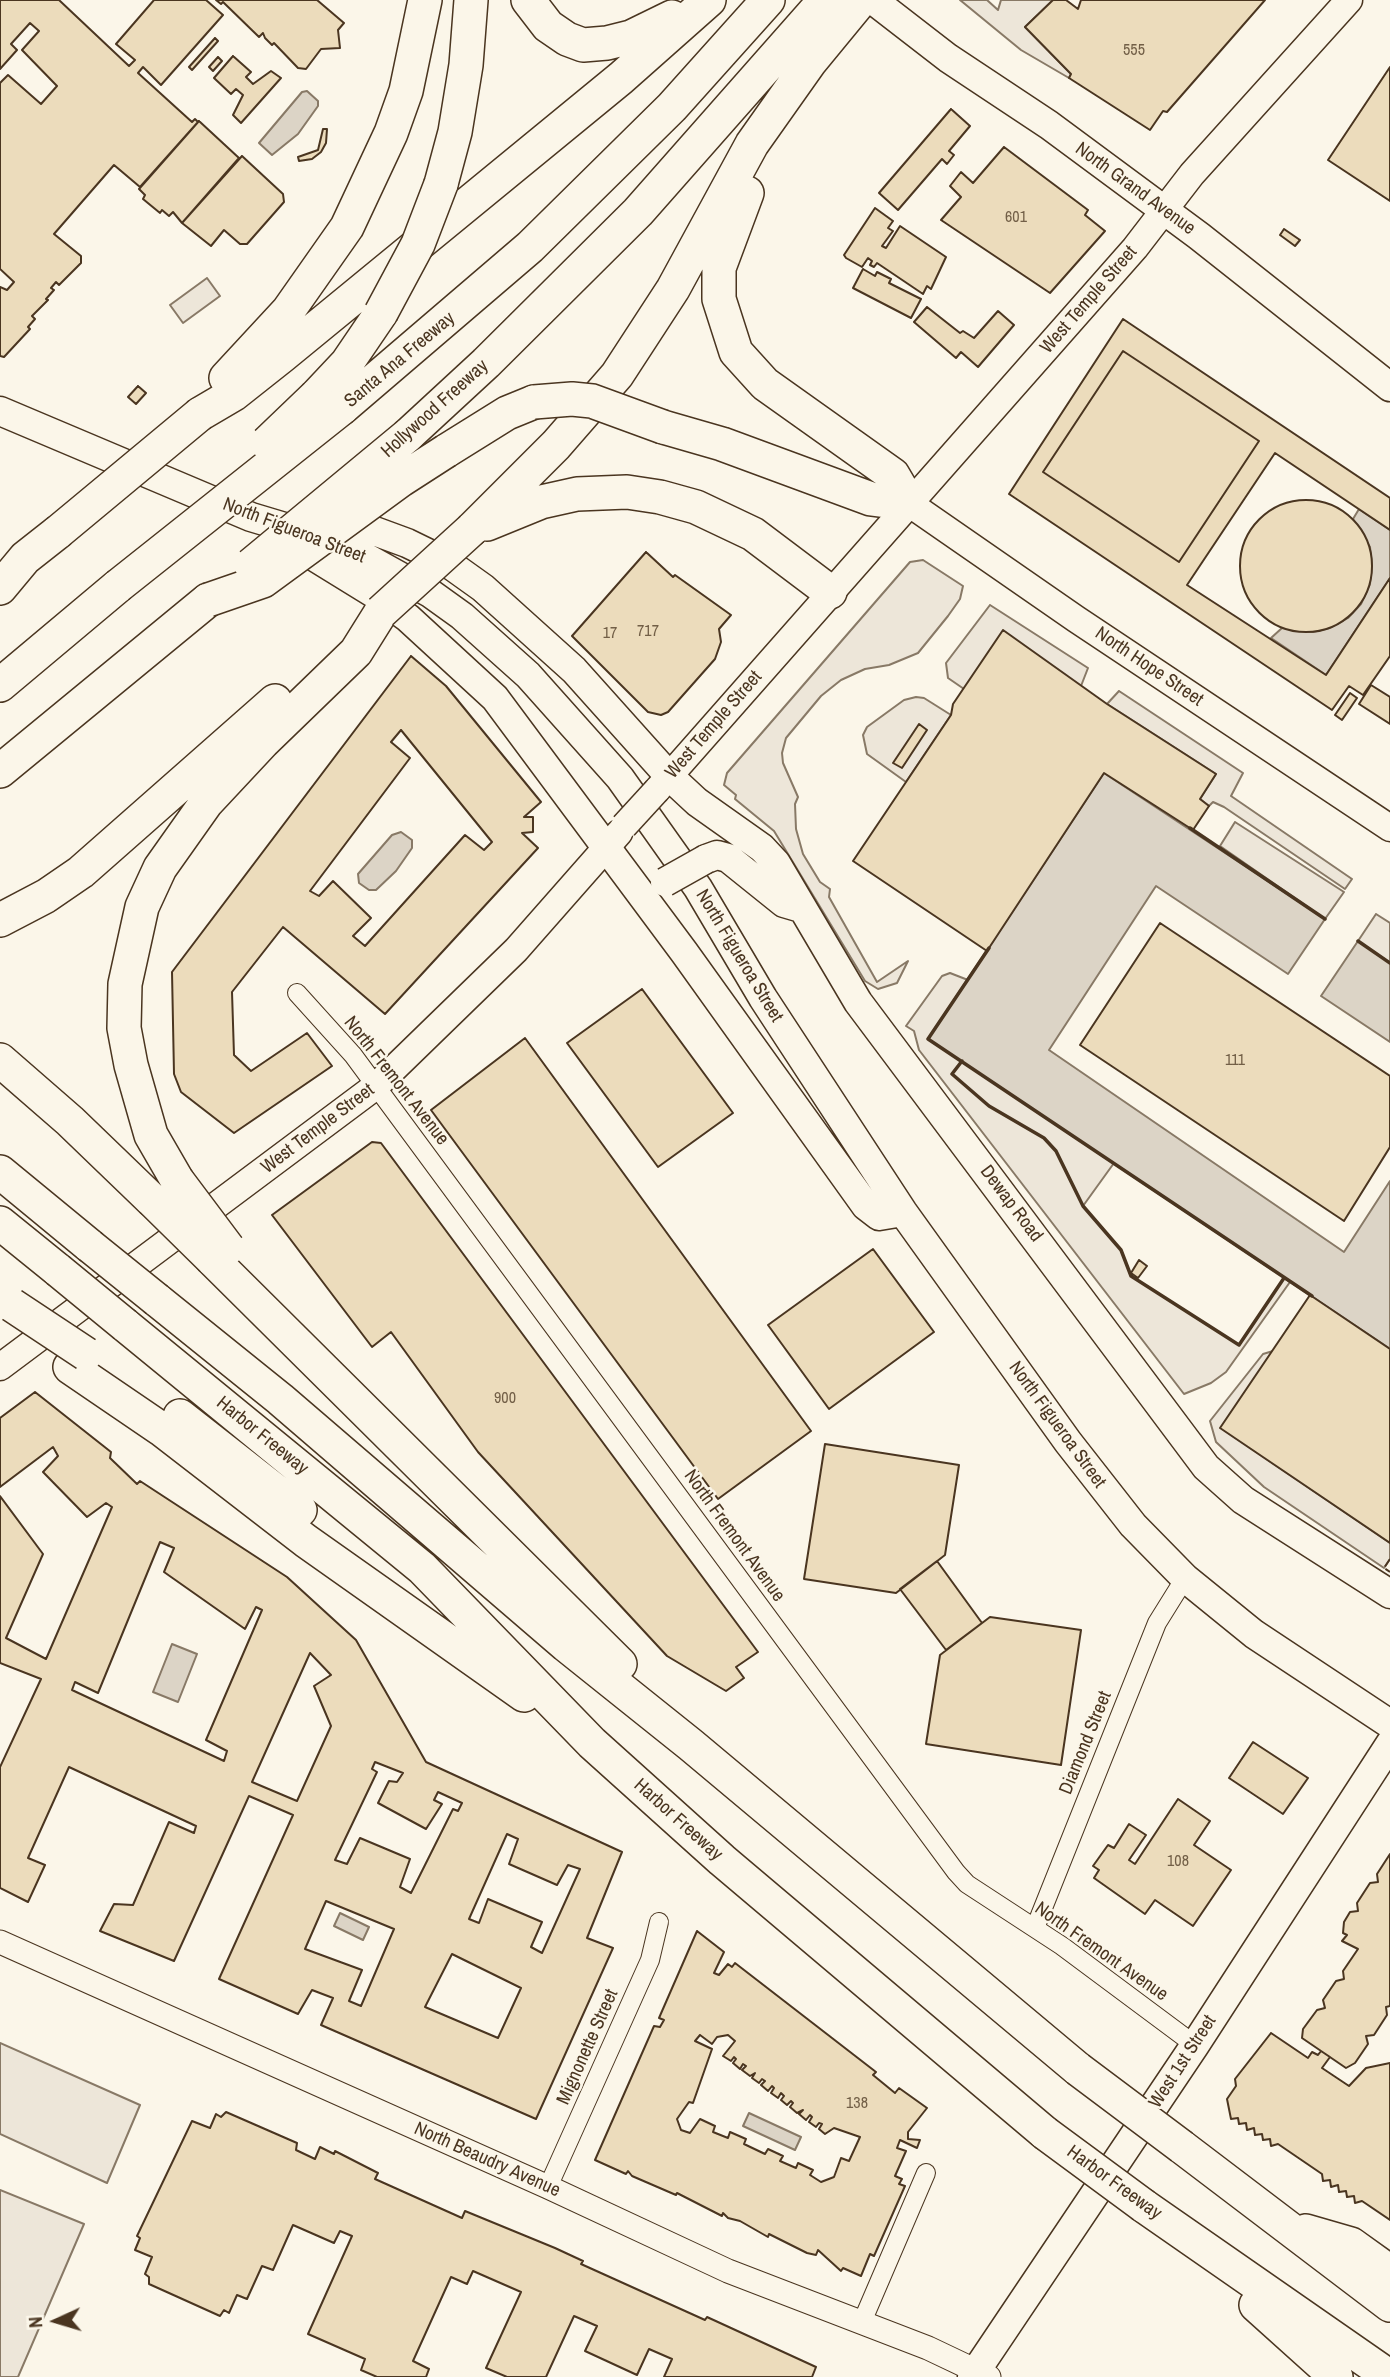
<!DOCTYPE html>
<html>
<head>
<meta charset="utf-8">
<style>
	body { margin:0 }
	#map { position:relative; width:1390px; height:2377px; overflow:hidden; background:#fbf6e9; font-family:"Archivo Narrow",sans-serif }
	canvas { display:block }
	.north { position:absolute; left:21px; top:2286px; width:70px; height:70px; -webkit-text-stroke:5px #fbf6e9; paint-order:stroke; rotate:266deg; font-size:19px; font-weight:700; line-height:28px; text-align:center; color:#4a3520 }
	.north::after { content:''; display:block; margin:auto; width:24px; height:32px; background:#4a3520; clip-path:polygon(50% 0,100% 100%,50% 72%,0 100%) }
</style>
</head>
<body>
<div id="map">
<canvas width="1390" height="2377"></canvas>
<div class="north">N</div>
</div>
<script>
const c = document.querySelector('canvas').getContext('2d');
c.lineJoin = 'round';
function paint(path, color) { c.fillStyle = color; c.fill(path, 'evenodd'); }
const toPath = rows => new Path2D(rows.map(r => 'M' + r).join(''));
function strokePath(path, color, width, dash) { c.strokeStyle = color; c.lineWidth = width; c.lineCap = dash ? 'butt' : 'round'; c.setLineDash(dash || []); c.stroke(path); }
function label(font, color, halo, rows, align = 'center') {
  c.font = font + ' "Archivo Narrow",sans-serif'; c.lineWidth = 5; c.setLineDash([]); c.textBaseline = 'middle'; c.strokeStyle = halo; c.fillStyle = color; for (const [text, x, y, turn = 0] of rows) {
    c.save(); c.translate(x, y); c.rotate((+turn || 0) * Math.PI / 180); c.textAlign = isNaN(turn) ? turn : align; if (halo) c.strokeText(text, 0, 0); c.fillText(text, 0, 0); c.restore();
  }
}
const green = toPath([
	[960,0,987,0,998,10,1001,0,1053,0,1025,27,1071,74,1069,78,1021,50,960,0],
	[207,278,220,296,183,323,170,305,207,278],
	[923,560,963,586,960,599,948,616,918,653,889,665,865,669,841,680,821,696,786,738,782,753,783,763,798,797,795,804,796,829,803,854,820,882,830,889,829,897,877,982,908,961,897,983,878,989,865,981,774,831,735,799,736,795,724,785,727,773,910,562,923,560],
	[990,605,1088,668,1081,686,964,689,948,678,946,663,990,605],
	[1119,691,1243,773,1231,796,1352,879,1345,889,1224,807,1213,802,1209,806,1200,799,1216,774,1107,704,1119,691],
	[916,697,924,698,951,715,906,782,867,754,863,735,867,727,904,700,916,697],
	[1235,822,1344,892,1325,919,1220,846,1235,822],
	[1376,914,1390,923,1390,963,1358,941,1376,914],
	[950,973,968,980,929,1039,1114,1163,1083,1206,1121,1250,1131,1276,1239,1345,1284,1278,1290,1282,1226,1372,1211,1383,1184,1394,919,1050,914,1031,906,1026,942,976,950,973],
	[1273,1351,1221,1428,1390,1543,1390,1559,1384,1568,1264,1487,1216,1442,1210,1421,1263,1354,1273,1351],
	[0,2043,140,2105,107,2183,0,2134,0,2043],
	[0,2190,84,2224,18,2377,0,2377,0,2190]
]);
paint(green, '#ede6d9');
strokePath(green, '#887966', 2);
const water = toPath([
	[307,91,318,101,318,106,298,134,272,155,259,143,302,92,307,91],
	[1359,509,1390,530,1390,578,1326,675,1271,638,1282,628,1313,632,1330,628,1348,618,1361,604,1370,584,1372,565,1370,547,1353,519,1359,509],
	[1104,773,1325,919,1288,974,1156,886,1049,1050,1344,1252,1390,1181,1390,1349,928,1039,1104,773],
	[401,832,412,840,412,848,396,871,376,890,369,890,359,883,358,874,392,835,401,832],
	[1358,941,1390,963,1390,1042,1321,996,1358,941],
	[172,1644,197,1654,178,1702,153,1692,172,1644],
	[340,1913,369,1927,363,1940,334,1926,340,1913],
	[749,2113,801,2137,795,2150,743,2126,749,2113]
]);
paint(water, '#dcd4c6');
strokePath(water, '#887966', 2);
const building = toPath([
	[0,0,59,0,129,66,135,60,116,44,154,0,206,0,223,15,161,85,143,67,138,73,192,122,195,119,198,122,140,187,114,165,54,234,81,256,81,263,59,285,56,282,51,288,54,290,46,299,48,300,32,316,35,319,28,327,30,329,4,357,0,356,0,287,7,290,14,282,0,269,0,83,8,75,41,104,57,86,22,50,39,31,30,23,11,44,17,50,0,69,0,0],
	[216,0,317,0,344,23,338,30,340,48,321,49,306,69,298,68,274,43,272,45,265,38,263,33,259,37,223,2,221,4,216,0],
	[1053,0,1066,0,1078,9,1081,0,1265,0,1167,112,1163,111,1150,130,1069,78,1071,74,1025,27,1053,0],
	[215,38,218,41,192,70,189,67,215,38],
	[233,56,251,72,246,77,253,84,271,71,281,78,241,123,233,115,243,95,236,89,231,94,214,78,233,56],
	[218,57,222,61,213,71,209,67,218,57],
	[1390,67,1390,201,1328,160,1390,67],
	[951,109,970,126,949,151,954,155,947,164,942,159,898,210,879,193,951,109],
	[199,121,239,158,182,223,173,212,169,216,162,210,160,213,143,199,145,195,139,189,199,121],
	[323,129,327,129,326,143,321,152,312,159,299,161,298,157,318,150,323,129],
	[1004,147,1088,210,1085,215,1105,231,1050,293,941,220,961,197,950,186,961,172,973,183,1004,147],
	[242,156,283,194,284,202,247,244,240,244,224,230,211,246,182,223,242,156],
	[875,208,893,221,888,228,893,231,882,246,886,248,900,226,946,257,931,289,927,286,923,294,877,263,874,267,870,265,872,261,868,258,862,267,846,258,844,255,875,208],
	[1284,229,1300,240,1295,246,1280,235,1284,229],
	[863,269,875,276,877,272,891,279,889,283,921,299,911,318,853,288,863,269],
	[927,307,960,333,963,331,974,338,998,311,1014,325,978,367,961,352,956,358,914,322,927,307],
	[1123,319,1390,498,1390,530,1275,453,1187,585,1326,675,1390,578,1390,656,1363,695,1349,686,1332,710,1009,494,1123,319],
	[1123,351,1259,441,1179,562,1043,472,1123,351],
	[1123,351,1259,441,1179,562,1043,472,1123,351],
	[138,386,146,393,136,404,128,397,138,386],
	'1240 566a66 66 0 1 1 132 0a66 66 0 1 1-132 0Z',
	[646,552,673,577,675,575,731,615,719,629,721,642,715,659,668,712,661,715,648,712,572,636,646,552],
	[1003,630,1107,704,1216,774,1200,799,1209,806,1193,830,1104,773,987,951,853,861,951,715,953,704,1003,630],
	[411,656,446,686,541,802,524,817,533,817,533,832,522,833,538,848,385,1014,283,927,232,992,234,1055,251,1071,307,1033,332,1066,234,1133,181,1092,174,1074,172,972,411,656],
	[401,730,492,842,484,850,465,835,365,946,353,936,371,918,333,881,319,896,310,891,410,758,391,742,401,730],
	[1371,685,1390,697,1390,724,1359,704,1371,685],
	[1350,693,1357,698,1342,720,1335,715,1350,693],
	[919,724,927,730,902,768,893,763,919,724],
	[1160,923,1390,1076,1390,1147,1344,1221,1080,1045,1160,923],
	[642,989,733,1113,658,1167,567,1043,642,989],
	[525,1038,811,1431,718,1499,431,1110,525,1038],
	[372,1142,381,1143,758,1652,736,1667,744,1678,726,1691,667,1656,478,1452,391,1332,372,1347,272,1215,372,1142],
	[873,1249,934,1332,829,1409,768,1325,873,1249],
	[1139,1260,1147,1266,1138,1278,1131,1273,1139,1260],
	[1310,1295,1390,1349,1390,1543,1220,1428,1310,1295],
	[35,1392,111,1452,110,1458,137,1484,140,1481,287,1577,356,1640,426,1762,622,1852,587,1938,613,1948,536,2119,321,2025,333,1998,312,1990,298,2014,219,1979,293,1815,249,1796,174,1961,100,1931,114,1904,133,1905,169,1822,194,1833,196,1826,69,1767,28,1858,45,1865,28,1902,0,1888,0,1767,41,1679,0,1663,0,1496,43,1554,6,1638,46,1659,112,1507,106,1503,87,1517,43,1472,58,1456,53,1447,0,1487,0,1418,35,1392],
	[160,1542,174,1548,164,1572,245,1629,256,1607,262,1610,206,1740,227,1751,224,1761,72,1690,75,1682,98,1693,160,1542],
	[310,1653,331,1675,314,1686,331,1726,297,1801,252,1782,310,1653],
	[375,1762,403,1773,397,1782,389,1781,378,1803,426,1829,442,1804,434,1800,438,1792,462,1803,458,1811,453,1809,411,1893,400,1887,410,1859,360,1838,347,1864,335,1860,377,1772,372,1769,375,1762],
	[507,1834,518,1839,509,1864,557,1885,568,1865,580,1869,542,1953,531,1947,542,1922,488,1899,479,1923,469,1919,507,1834],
	[326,1901,394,1929,361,2006,349,2001,362,1970,305,1949,326,1901],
	[452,1954,521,1988,498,2038,425,2007,452,1954],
	[825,1444,959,1465,945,1555,896,1593,804,1579,825,1444],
	[937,1561,982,1623,946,1650,900,1589,937,1561],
	[990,1617,1081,1630,1061,1765,926,1744,940,1655,990,1617],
	[1253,1742,1308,1778,1283,1814,1229,1778,1253,1742],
	[1178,1799,1210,1821,1194,1845,1231,1870,1193,1926,1155,1900,1145,1914,1094,1878,1099,1870,1093,1866,1108,1845,1114,1848,1129,1824,1146,1835,1129,1860,1135,1864,1178,1799],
	[1390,1854,1390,2006,1386,2007,1387,2015,1374,2035,1366,2036,1368,2044,1355,2063,1346,2068,1302,2038,1303,2029,1317,2010,1325,2008,1323,2000,1336,1981,1344,1979,1343,1971,1358,1949,1342,1941,1347,1935,1343,1933,1344,1922,1350,1912,1358,1911,1357,1903,1370,1883,1378,1882,1377,1874,1390,1854],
	[697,1931,724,1952,714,1973,719,1975,728,1964,732,1967,735,1963,876,2072,873,2075,895,2093,899,2088,927,2108,908,2132,908,2139,920,2140,917,2148,900,2140,897,2148,906,2151,895,2176,902,2179,899,2184,905,2186,874,2256,870,2254,861,2276,843,2268,841,2271,818,2250,816,2255,807,2253,769,2234,768,2237,740,2221,728,2218,723,2213,722,2216,677,2193,676,2195,632,2176,628,2171,626,2174,595,2160,654,2026,660,2027,664,2020,659,2018,697,1931],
	[700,2035,712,2044,717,2037,728,2035,735,2041,723,2056,731,2061,734,2057,736,2059,733,2063,740,2069,743,2064,746,2066,742,2070,750,2076,755,2073,752,2078,759,2083,762,2079,765,2081,761,2085,768,2091,772,2086,774,2088,771,2093,778,2098,781,2093,784,2096,781,2100,787,2105,791,2101,793,2103,790,2107,797,2113,803,2110,799,2114,806,2120,810,2115,812,2117,809,2122,816,2127,819,2123,822,2124,819,2129,825,2134,834,2128,860,2137,849,2161,841,2158,834,2177,821,2182,810,2175,813,2170,798,2163,796,2168,780,2161,783,2156,768,2149,765,2154,744,2144,746,2139,730,2132,728,2138,713,2132,715,2126,700,2119,690,2133,681,2130,677,2119,689,2102,693,2103,712,2049,695,2041,700,2035],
	[1271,2033,1308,2058,1312,2052,1318,2055,1321,2051,1330,2057,1322,2068,1349,2086,1366,2068,1390,2063,1390,2220,1362,2201,1355,2203,1354,2196,1347,2197,1346,2191,1339,2192,1338,2185,1331,2187,1330,2180,1323,2181,1322,2174,1278,2144,1271,2146,1270,2139,1263,2140,1262,2134,1255,2135,1254,2128,1247,2130,1246,2123,1239,2124,1238,2118,1231,2119,1227,2099,1236,2086,1235,2079,1271,2033],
	[226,2112,297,2143,296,2150,315,2159,320,2147,334,2154,335,2151,378,2173,375,2179,462,2218,465,2211,555,2248,583,2261,581,2264,705,2320,707,2317,816,2367,812,2377,664,2377,672,2359,649,2349,637,2375,585,2351,597,2326,574,2316,546,2377,507,2377,486,2368,521,2292,473,2271,467,2284,451,2277,413,2361,429,2369,426,2377,377,2377,361,2370,365,2359,308,2334,352,2236,340,2231,334,2243,293,2225,273,2270,262,2266,247,2299,237,2295,229,2313,224,2310,220,2316,169,2293,149,2284,149,2277,145,2274,152,2257,135,2250,140,2238,137,2236,192,2121,210,2128,216,2114,221,2117,226,2112]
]);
paint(building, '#ecdcbc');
strokePath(building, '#4a3520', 2);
const minor = toPath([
	[297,993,353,1055,956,1872,967,1884,1062,1946,1195,2045],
	[1035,1928,1157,1623,1185,1578],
	[548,2187,650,1960,659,1922],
	[862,2322,926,2173]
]);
const tertiary = toPath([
	[0,1942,548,2187,728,2271,928,2348,989,2377]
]);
const secondary = toPath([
	[910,504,1076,619,1390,828],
	[657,790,1135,248,1192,174,1349,0],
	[0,1367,376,1086,516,950,619,833]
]);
const primary = toPath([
	[873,0,948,58,1049,125,1199,236,1390,387],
	[0,411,251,517,321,538,356,552,430,593,462,616,528,675,620,778,698,888,763,998,903,1212,1068,1442,1133,1525,1185,1578,1254,1634,1390,1724],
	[328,519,369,529,407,543,448,563,483,588,574,670,669,776,697,802,762,848,776,863,858,1002,1206,1467,1243,1500,1390,1594],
	[289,541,375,594,408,618,495,698,684,952,866,1206,879,1216,903,1212],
	[706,859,717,855,728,858,784,903,801,908],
	[972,2377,1195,2045,1390,1744]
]);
const motorway = toPath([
	[528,0,548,26,567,39,583,45,607,43,631,37,672,17],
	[441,184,455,132,466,65,471,0],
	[747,193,719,268,719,299,736,352,765,384,893,475,910,504],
	[226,378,288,311,347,227,391,133,406,91,425,0],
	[316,396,347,363,381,313],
	[342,408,530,247,672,107,768,0],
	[200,414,234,394,282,356,621,78,709,0],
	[663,427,722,444,871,499,910,504],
	[408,435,486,363,638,212,825,0],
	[446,451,507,413,534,402],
	[487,524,541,502,577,494,627,492,660,497,696,507,753,534,830,592],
	[472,529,556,445,617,375,673,289,752,144,810,62,861,0],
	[0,588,25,558,58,532],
	[0,685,118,586],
	[0,771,208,600],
	[0,920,46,896,81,872,275,701],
	[0,1060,70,1121,152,1200],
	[0,1172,90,1246],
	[177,1180,151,1135,131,1065,124,1028,125,984,142,907,160,868,206,803,263,742,356,652,381,612],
	[0,1223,58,1270],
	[212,1259,620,1664],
	[157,1300,280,1399,566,1645,691,1745,1078,2069],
	[125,1325,422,1568,592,1743,722,1860,1045,2133],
	[70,1367,161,1429,306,1541,524,1695],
	[180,1416,300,1510],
	[1182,2147,1390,2305],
	[1144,2206,1390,2377],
	[1306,2231,1351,2244,1390,2272],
	[1256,2305,1336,2377]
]);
strokePath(minor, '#4a3520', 20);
strokePath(tertiary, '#4a3520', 25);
strokePath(secondary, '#4a3520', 29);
strokePath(primary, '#4a3520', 31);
strokePath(motorway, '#4a3520', 36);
strokePath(minor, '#fbf6e9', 18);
strokePath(tertiary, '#fbf6e9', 23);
strokePath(secondary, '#fbf6e9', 26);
strokePath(primary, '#fbf6e9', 28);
strokePath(motorway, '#fbf6e9', 33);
const secondaryBridge = toPath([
	[624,826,657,790]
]);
const primaryBridge = toPath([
	[665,882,706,859]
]);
const motorwayBridge = toPath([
	[381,313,418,244,441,184],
	[534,402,572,399,592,401,663,427],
	[267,443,316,396],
	[58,532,200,414],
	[251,565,408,435],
	[118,586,342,408],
	[208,600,263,581,401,480,446,451],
	[381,612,472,529],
	[177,1180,228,1248],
	[152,1200,212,1259],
	[90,1246,157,1300],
	[58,1270,125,1325],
	[12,1305,86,1354],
	[1078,2069,1182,2147],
	[1045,2133,1144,2206]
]);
strokePath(secondaryBridge, '#4a3520', 29, []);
strokePath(primaryBridge, '#4a3520', 31, []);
strokePath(motorwayBridge, '#4a3520', 36, []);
strokePath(secondaryBridge, '#fbf6e9', 26);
strokePath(primaryBridge, '#fbf6e9', 28);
strokePath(motorwayBridge, '#fbf6e9', 33);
strokePath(toPath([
	[1390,1559,1384,1568,1390,1572]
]), '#4a3520', 2, [9, 3.5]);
strokePath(toPath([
	[1190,828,1325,919],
	[1358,941,1390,963],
	[989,948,928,1039,1312,1296],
	[962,1061,952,1074,989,1106,1044,1138,1056,1151,1083,1206,1121,1250,1131,1276,1239,1345,1284,1278]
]), '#4a3520', 3.5);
label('16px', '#725f47', null, [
	["555",1134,51],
	["601",1016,218],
	["717",648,632],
	["17",610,634],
	["111",1235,1061],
	["900",505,1399],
	["108",1178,1862],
	["138",857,2104]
]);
label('19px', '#4a3520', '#fbf6e9', [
	["North Grand Avenue",1135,189,36],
	["West Temple Street",1089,300,-49],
	["Santa Ana Freeway",400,360,-40],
	["Hollywood Freeway",435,409,-42],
	["North Figueroa Street",294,531,21],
	["North Hope Street",1149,667,34],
	["West Temple Street",714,725,-49],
	["North Figueroa Street",739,956,59],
	["North Fremont Avenue",396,1081,52],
	["West Temple Street",318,1129,-37],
	["Dewap Road",1011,1204,53],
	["North Figueroa Street",1057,1425,54],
	["Harbor Freeway",262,1436,39],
	["North Fremont Avenue",734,1536,54],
	["Diamond Street",1086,1743,-68],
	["Harbor Freeway",678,1820,42],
	["North Fremont Avenue",1101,1952,35],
	["Mignonette Street",588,2047,-66],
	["West 1st Street",1183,2062,-57],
	["North Beaudry Avenue",487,2160,24],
	["Harbor Freeway",1114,2183,36]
]);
</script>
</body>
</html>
